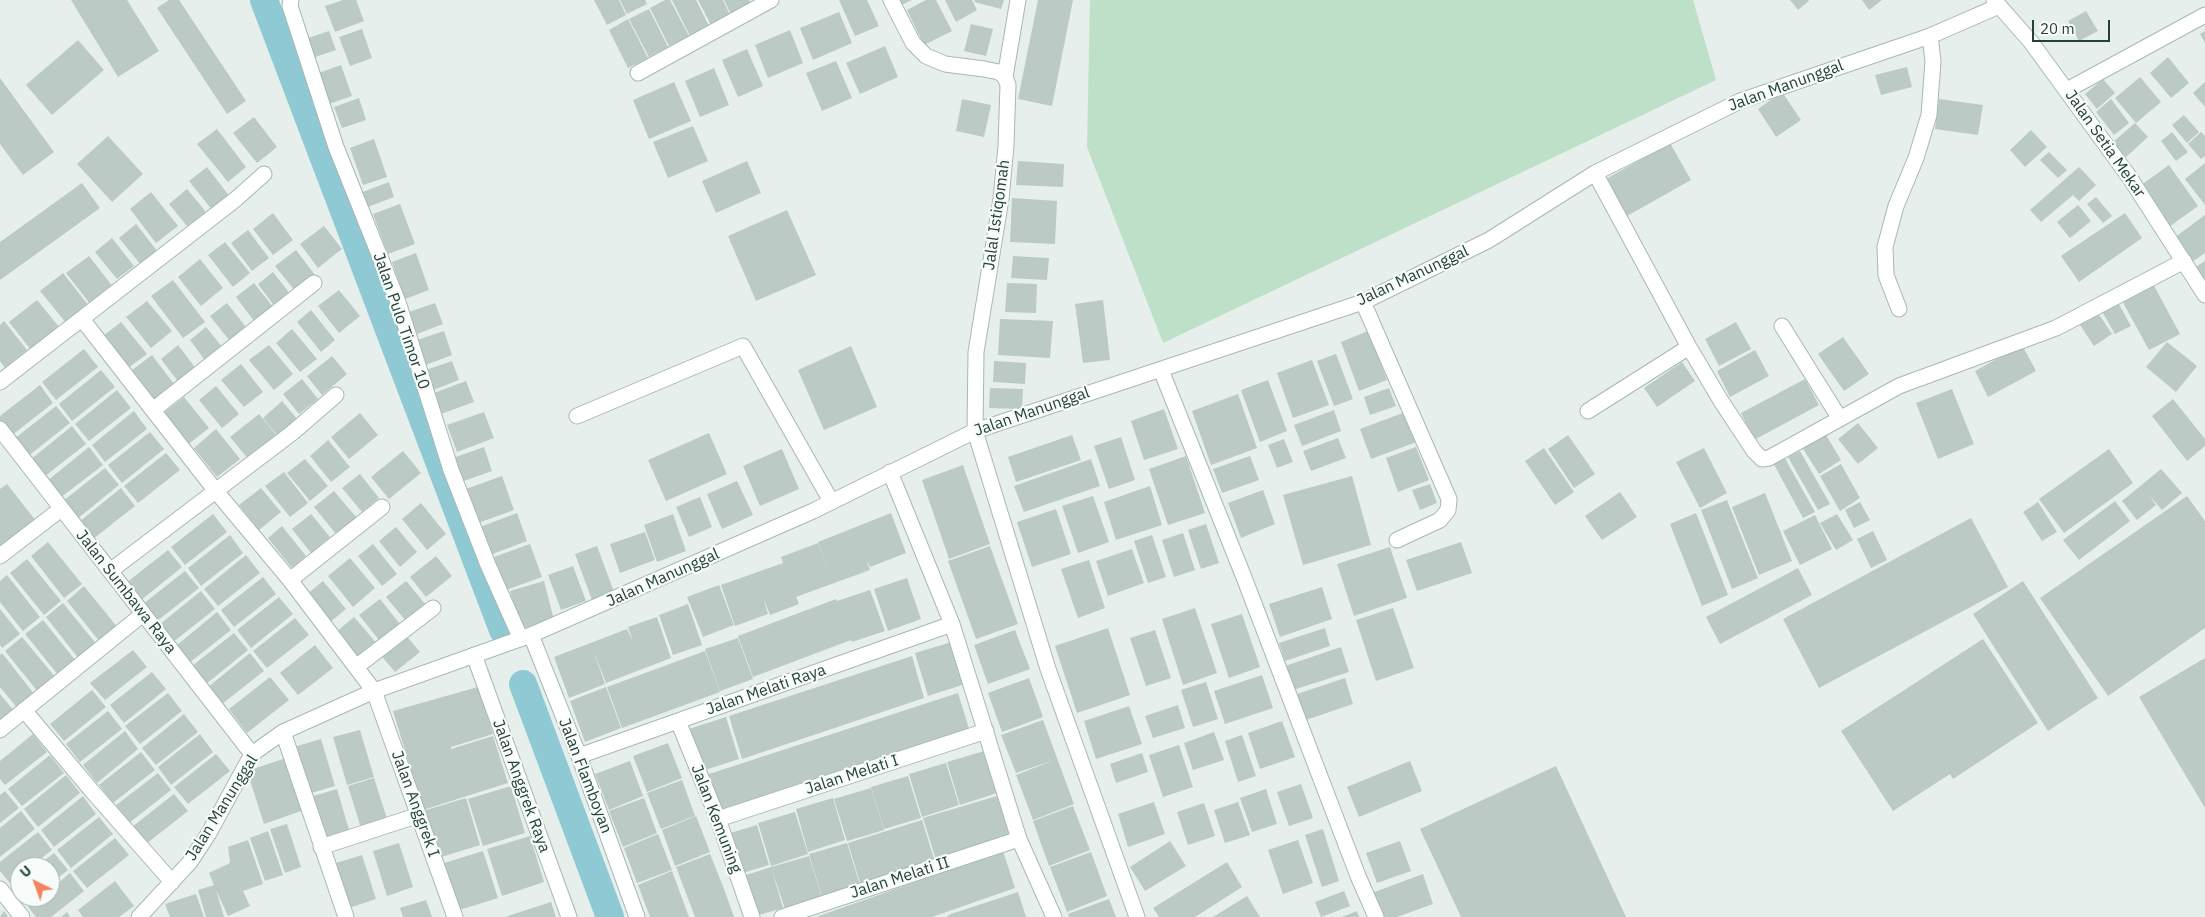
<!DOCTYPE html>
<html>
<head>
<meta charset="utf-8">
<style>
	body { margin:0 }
	#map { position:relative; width:2205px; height:917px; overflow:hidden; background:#e6efeb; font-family:"IBM Plex Sans",sans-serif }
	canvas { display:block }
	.north { position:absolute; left:10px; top:857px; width:50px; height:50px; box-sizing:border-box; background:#f7fbf9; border:1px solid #a3b1ad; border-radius:50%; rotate:318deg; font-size:14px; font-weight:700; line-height:20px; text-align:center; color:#24423a }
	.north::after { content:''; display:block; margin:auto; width:18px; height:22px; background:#f4845f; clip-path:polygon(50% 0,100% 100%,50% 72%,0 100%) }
	.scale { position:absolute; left:2032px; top:20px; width:78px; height:22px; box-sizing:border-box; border:2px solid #24423a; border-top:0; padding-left:6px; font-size:15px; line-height:18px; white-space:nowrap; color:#24423a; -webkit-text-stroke:4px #f7fbf9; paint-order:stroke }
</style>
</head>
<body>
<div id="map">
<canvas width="2205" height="917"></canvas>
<div class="north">U</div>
<div class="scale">20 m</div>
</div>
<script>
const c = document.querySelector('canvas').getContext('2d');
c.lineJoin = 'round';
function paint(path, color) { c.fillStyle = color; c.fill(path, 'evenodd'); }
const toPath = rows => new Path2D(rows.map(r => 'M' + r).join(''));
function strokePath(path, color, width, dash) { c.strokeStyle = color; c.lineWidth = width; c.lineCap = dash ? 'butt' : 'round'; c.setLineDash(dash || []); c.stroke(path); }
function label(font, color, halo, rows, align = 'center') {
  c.font = font + ' "IBM Plex Sans",sans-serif'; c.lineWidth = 4.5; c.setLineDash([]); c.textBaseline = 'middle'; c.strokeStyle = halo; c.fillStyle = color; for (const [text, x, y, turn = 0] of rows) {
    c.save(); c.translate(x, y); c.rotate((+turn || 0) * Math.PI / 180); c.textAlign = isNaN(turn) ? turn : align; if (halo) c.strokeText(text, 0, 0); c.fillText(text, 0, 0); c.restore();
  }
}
paint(toPath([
	[1090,0,1693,0,1716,80,1163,343,1087,147]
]), '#bfe0c8');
strokePath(toPath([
	[264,0,503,630],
	[523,684,610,917]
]), '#8ec9d4', 28);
paint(toPath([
	[71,0,127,0,159,51,118,77],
	[169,0,179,0,246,101,227,114,157,8],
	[343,0,356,0,364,21,335,32,325,6],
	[594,0,619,0,626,15,607,25],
	[620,0,645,0,647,4,627,14],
	[665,0,670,0,689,36,669,46,650,8],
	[672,0,696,0,709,26,690,36],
	[698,0,723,0,730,15,711,25],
	[724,0,749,0,751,4,731,14],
	[839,0,867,0,879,26,855,36],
	[896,0,912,0,899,6],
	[926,0,936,0,952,31,924,45,907,10],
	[945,0,972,0,977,10,956,22],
	[975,0,1004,0,1001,9,974,2],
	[1038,0,1073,0,1052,106,1018,99],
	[1790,0,1808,0,1809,1,1798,10],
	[1862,0,1882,0,1869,10],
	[649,9,668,47,649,57,629,19],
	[2086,11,2098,31,2079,41,2068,21],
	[839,12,852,43,813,60,800,28],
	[628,19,648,58,628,68,609,30],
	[971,24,993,29,986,56,964,51],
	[362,29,372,58,350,66,339,37],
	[790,30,803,63,768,78,755,45],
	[329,31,336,50,315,57,308,38],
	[2205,31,2205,43,2200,34],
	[78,40,104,70,52,115,26,85],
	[885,46,898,77,860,94,846,63],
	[747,49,763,86,738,97,722,60],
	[2168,57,2189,83,2171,98,2150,73],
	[836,61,852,98,822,111,806,73],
	[341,65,352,96,326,105,316,74],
	[1907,67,1912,87,1881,95,1875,75],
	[714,68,729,105,700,117,685,81],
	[2140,77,2161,102,2136,123,2115,98],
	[0,78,54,152,23,175,0,144],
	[2103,79,2115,93,2097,109,2085,94],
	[674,82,691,121,649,139,633,100],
	[2205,82,2205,107,2193,93],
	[1782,92,1801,120,1776,137,1758,109],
	[359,98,366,120,342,128,334,107],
	[962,99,991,105,984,137,956,131],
	[1939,99,1983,105,1978,135,1935,129],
	[2111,99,2129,123,2114,135,2096,112],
	[2184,115,2199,132,2187,143,2172,125],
	[254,117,277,147,257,163,233,133],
	[2135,123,2148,137,2125,158,2112,143],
	[693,126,708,161,668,178,653,142],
	[217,129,246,167,228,182,197,144],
	[2031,130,2047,147,2025,167,2010,150],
	[2172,132,2188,152,2176,161,2161,141],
	[2201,132,2205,136,2205,156,2201,159,2188,144],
	[108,136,143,174,112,202,77,164],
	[374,139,387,177,363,185,350,148],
	[1670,143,1691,180,1627,216,1606,179],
	[2049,152,2067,170,2058,178,2040,160],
	[747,161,761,193,716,213,702,181],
	[1018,161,1064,164,1063,187,1016,185],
	[2205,163,2205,205,2185,179],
	[2169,165,2198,206,2169,227,2140,186],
	[207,167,230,197,213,211,189,181],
	[2079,167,2096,185,2079,201,2073,195,2041,222,2030,210],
	[389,182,394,197,365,208,360,193],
	[82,183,100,208,0,280,0,242],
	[187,189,206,212,187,226,169,204],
	[151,192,178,226,156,243,130,209],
	[2096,197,2112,216,2103,223,2087,204],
	[1012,198,1057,201,1055,244,1010,242],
	[400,204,415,244,388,254,373,214],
	[2078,205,2091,221,2070,238,2057,222],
	[787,210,816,275,756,301,728,236],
	[273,213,293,240,273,255,253,229],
	[2125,213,2142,238,2079,282,2061,256],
	[2205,215,2205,253,2192,262,2174,238],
	[136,224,158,252,141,265,119,238],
	[324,226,342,249,318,268,300,244],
	[248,230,269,258,252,271,231,243],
	[112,238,134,266,117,279,95,252],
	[225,242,250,273,233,287,208,255],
	[296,250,315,275,295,291,275,266],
	[416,253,429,290,405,299,392,262],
	[89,256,113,287,91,305,66,273],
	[1013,256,1049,258,1047,280,1011,278],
	[200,259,223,288,201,306,178,277],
	[2205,261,2205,280,2196,267],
	[273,272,291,295,275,307,258,284],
	[63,273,89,306,67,324,40,291],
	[173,280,205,322,183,338,151,296],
	[2151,280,2180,334,2149,350,2120,297],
	[254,283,273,307,254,321,236,297],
	[1007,283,1037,284,1036,313,1005,312],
	[339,290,360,316,339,333,318,306],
	[2116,299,2131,326,2115,334,2100,308],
	[37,300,60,328,31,350,9,322],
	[1103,300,1110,360,1083,363,1075,304],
	[147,301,172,331,151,348,126,317],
	[227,303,246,327,229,340,210,316],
	[435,303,443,324,417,334,409,312],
	[311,310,335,340,321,352,297,322],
	[2096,310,2112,334,2094,346,2078,322],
	[1000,319,1053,321,1050,358,998,355],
	[4,321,27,350,5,368,0,361,0,325],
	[121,322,147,354,128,368,103,336],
	[1736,322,1751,349,1719,366,1705,339],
	[206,327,223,348,206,362,190,340],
	[292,329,317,359,300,372,276,343],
	[444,331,452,355,423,366,414,341],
	[1368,331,1387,380,1359,391,1341,342],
	[1843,337,1869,374,1844,391,1818,354],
	[2167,342,2197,366,2176,392,2146,367],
	[178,345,197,370,180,384,161,359],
	[269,345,293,374,274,390,249,360],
	[2022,345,2036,371,1988,397,1975,371],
	[851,346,877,407,824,430,798,370],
	[84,349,98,367,56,400,42,382],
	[1755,350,1769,376,1730,397,1717,371],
	[1336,354,1353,399,1334,406,1317,361],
	[152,355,174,384,154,400,131,371],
	[332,356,347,374,322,395,307,376],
	[1312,360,1329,405,1293,418,1277,373],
	[452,361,459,380,433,390,426,370],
	[994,361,1026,363,1025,384,993,382],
	[1682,362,1695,381,1657,407,1644,388],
	[241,364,263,392,244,407,221,380],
	[101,370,115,387,72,421,59,404],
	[302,379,318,399,299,414,283,394],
	[1805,379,1819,405,1754,440,1741,413],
	[1268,380,1287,431,1260,442,1241,390],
	[466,381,474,402,441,414,434,393],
	[40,385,53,403,11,436,0,421,0,416],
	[216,386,239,414,222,428,199,400],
	[990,388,1023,389,1022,409,989,408],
	[1389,388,1396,406,1370,415,1364,397],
	[1952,389,1974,444,1938,459,1916,403],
	[117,390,131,408,89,441,75,424],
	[1238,394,1257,448,1211,465,1192,411],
	[184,397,209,428,186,446,161,415],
	[2173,399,2205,439,2205,446,2187,461,2152,416],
	[282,401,298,420,278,436,263,418],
	[56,406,70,423,27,457,14,439],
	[1164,409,1178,449,1144,460,1131,421],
	[1334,410,1341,431,1302,446,1294,425],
	[134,411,147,429,105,462,92,445],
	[1408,411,1419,441,1371,459,1360,429],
	[484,412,494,438,457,452,447,425],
	[360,413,378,435,349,459,331,437],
	[259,414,278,437,249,460,230,437],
	[1858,423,1878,448,1858,464,1838,439],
	[72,426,86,444,44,477,30,460],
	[216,429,240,459,217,477,194,448],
	[1823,430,1841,460,1819,474,1800,444],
	[150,432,164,449,122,483,108,465],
	[709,433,727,474,666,501,648,460],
	[1072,435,1081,460,1016,482,1008,457],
	[1568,435,1595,474,1574,488,1548,449],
	[1121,437,1135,480,1109,489,1094,446],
	[1338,438,1346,458,1311,471,1303,451],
	[1284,439,1293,462,1277,468,1268,445],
	[328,440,350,467,331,482,310,456],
	[89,447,103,465,60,498,47,481],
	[484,447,492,471,461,482,453,458],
	[1416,447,1429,480,1398,492,1386,458],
	[1544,448,1574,492,1555,505,1525,461],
	[1704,448,1727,493,1700,508,1676,462],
	[782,449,799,489,760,506,743,466],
	[2109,449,2133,483,2064,533,2039,499],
	[403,451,421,473,389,499,371,477],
	[1800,451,1830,504,1818,510,1788,457],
	[166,453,180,470,138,503,124,486],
	[1782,453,1815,512,1803,518,1771,459],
	[1186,456,1205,513,1168,525,1149,469],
	[1250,456,1259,480,1222,493,1213,469],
	[305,459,328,486,310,501,287,473],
	[1091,459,1100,486,1024,512,1014,486],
	[1841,464,1860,498,1840,511,1820,476],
	[963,465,990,544,949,559,922,480],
	[105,468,119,485,77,519,63,501],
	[2161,469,2182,493,2162,510,2149,495,2156,505,2137,520,2122,501],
	[284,472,308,503,290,517,265,486],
	[360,474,379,498,362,512,342,488],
	[502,476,514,510,478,523,466,489],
	[1352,476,1371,545,1303,565,1283,495],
	[737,481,753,515,722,529,707,494],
	[7,484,36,521,0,550,0,489],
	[1430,484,1437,503,1420,510,1412,490],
	[1150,486,1162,525,1116,540,1104,502],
	[121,488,135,506,93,539,79,522],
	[261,488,281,512,259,530,239,505],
	[1263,490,1275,524,1241,538,1228,503],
	[334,491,357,518,336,534,314,507],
	[1620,492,1637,517,1602,540,1585,516],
	[1765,493,1792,561,1759,575,1732,507],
	[1093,496,1109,542,1078,553,1062,506],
	[2187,496,2205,521,2205,628,2108,696,2040,598],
	[700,497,712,527,689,537,676,507],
	[1727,500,1758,578,1732,589,1701,510],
	[2115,501,2130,521,2079,560,2063,540],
	[1860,502,1870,520,1854,528,1845,510],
	[2038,502,2057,532,2042,541,2023,512],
	[421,503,446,534,427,550,402,519],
	[1056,509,1071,554,1032,567,1017,522],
	[517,513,527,541,490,555,480,527],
	[891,513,906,553,870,567,866,559,870,570,796,597,799,604,770,615,763,597,768,614,735,626,721,585,783,563,781,557,818,543,831,577,818,542],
	[1696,513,1728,595,1702,606,1670,524],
	[213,514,227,532,185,565,171,547],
	[311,514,330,537,311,553,292,529],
	[673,514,686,551,657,562,644,525],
	[1837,514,1853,540,1836,550,1820,523],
	[1815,515,1832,549,1800,565,1783,531],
	[1971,518,2008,587,1819,688,1783,619],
	[1206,524,1219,563,1201,569,1188,530],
	[282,526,306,556,292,568,268,538],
	[396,527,417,552,400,567,379,541],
	[1873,531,1887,560,1871,568,1857,539],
	[645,532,655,560,620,573,610,544],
	[1183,533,1195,570,1174,577,1162,540],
	[230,535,243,553,201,586,188,568],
	[1152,535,1166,577,1148,583,1134,541],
	[48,542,82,584,64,598,31,556],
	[1461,542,1472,573,1417,591,1406,560],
	[373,544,397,574,382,586,358,556],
	[530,544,542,577,506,590,494,557],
	[597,546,614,592,592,600,575,554],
	[990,546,1018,624,976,639,948,561],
	[1390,547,1407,598,1354,616,1337,564],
	[1132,549,1144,583,1108,596,1096,561],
	[168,550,182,567,140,601,126,583],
	[246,555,260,573,218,606,204,589],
	[436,556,452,576,426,597,410,577],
	[350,558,375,588,353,607,328,576],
	[27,559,61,601,44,615,10,573],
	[1089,560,1105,608,1078,618,1061,569],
	[573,566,586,601,561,610,548,575],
	[1798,568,1812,595,1720,644,1706,617],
	[185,571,199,588,157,621,143,604],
	[7,575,40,617,23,631,0,602,0,581],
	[263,577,276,594,234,627,221,610],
	[907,578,921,619,888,631,874,589],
	[323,581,346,609,329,623,306,595],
	[406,581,426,605,406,621,386,597],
	[544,581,554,620,520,629,510,591],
	[2023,581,2098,698,2048,731,1973,614],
	[719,585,734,625,703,637,687,597],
	[84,586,118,628,100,642,67,601],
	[1322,587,1332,619,1280,637,1269,604],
	[870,590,885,631,852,642,851,640,753,677,738,636,836,599,837,601],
	[201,591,215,609,173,642,159,625],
	[279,597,293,614,251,648,237,630],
	[380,599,403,628,383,645,359,615],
	[63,603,97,645,79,659,46,617],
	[688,604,702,645,673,655,659,615],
	[1195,608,1217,673,1183,685,1162,619],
	[1393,608,1414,668,1376,681,1356,620],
	[0,609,20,634,2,648,0,645],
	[217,612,231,630,189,663,176,646],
	[1242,614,1260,667,1229,678,1211,624],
	[354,617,379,646,360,661,336,632],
	[657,617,671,658,606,683,593,649,605,684,569,698,554,657,627,629,633,641,628,627],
	[295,618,309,635,267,668,253,651],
	[43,620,76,661,59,676,25,634],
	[1108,628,1130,695,1077,713,1055,646],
	[1325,628,1330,646,1285,661,1279,643],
	[1015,630,1030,669,988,684,974,645],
	[1155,630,1171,678,1146,686,1130,638],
	[403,632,420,652,395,672,379,653],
	[234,633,248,650,206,684,192,666],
	[22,637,56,678,38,692,5,651],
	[738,638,753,679,720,691,705,649],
	[1983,639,2038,723,1953,779,1950,774,1893,811,1841,731],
	[952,642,965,684,928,696,915,653],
	[315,645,333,668,298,695,280,673],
	[1341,647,1349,672,1293,690,1285,666],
	[133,650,147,667,105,700,90,683],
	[705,651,720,692,622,728,607,687],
	[2,653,35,695,18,709,0,687,0,655],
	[250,653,264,671,222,704,208,687],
	[912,656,924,698,742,759,729,716],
	[2205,658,2205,808,2139,697],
	[152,672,166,689,124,723,110,705],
	[1262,675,1273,708,1225,724,1214,691],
	[270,677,289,700,247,733,229,709],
	[1029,678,1043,717,1002,732,988,693],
	[1345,678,1353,704,1306,720,1297,694],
	[1206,682,1218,719,1193,727,1181,690],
	[478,687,493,734,451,747,451,749,493,736,508,783,423,810,393,711],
	[606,687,621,728,585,742,570,701],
	[92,690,106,707,64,741,50,724],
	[168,693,182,711,140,744,125,726],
	[958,693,971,735,718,817,706,775],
	[0,694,15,712,0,723],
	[1178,705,1185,728,1153,738,1145,716],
	[1129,706,1142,744,1096,759,1084,721],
	[108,711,122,729,80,762,66,744],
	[184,714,198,732,156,765,142,748],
	[726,717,739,759,702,771,689,729],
	[1043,720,1074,804,1033,820,1016,775,1054,760,1016,773,1001,735],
	[1282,721,1295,757,1260,769,1248,733],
	[360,730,374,777,347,785,333,737],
	[125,731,138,749,97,783,83,765],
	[1214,732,1224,760,1193,770,1184,743],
	[33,734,47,752,5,785,0,779,0,761],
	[200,734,213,752,171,785,158,767],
	[1242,735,1256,776,1238,782,1225,741],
	[321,739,335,786,308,794,294,747],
	[668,743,682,778,647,792,633,756],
	[1179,745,1193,787,1163,797,1149,755],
	[984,751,997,793,960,805,947,762],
	[141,752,155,770,113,803,99,785],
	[1142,753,1148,772,1116,783,1110,764],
	[216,754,230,771,188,804,174,787],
	[50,755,64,773,22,806,8,789],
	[286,758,304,810,264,824,247,771],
	[630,761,643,796,609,810,595,774],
	[1410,761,1422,791,1359,817,1347,787],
	[946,763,959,805,922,817,909,774],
	[1556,766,1626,917,1461,917,1420,829],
	[158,773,171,790,129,823,115,806],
	[66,775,80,793,38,827,24,809],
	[908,776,921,818,884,829,871,787],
	[374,778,388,822,362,831,348,786],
	[682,780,695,816,661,829,647,793],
	[1301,784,1313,818,1289,826,1277,792],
	[511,786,525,833,483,846,468,799],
	[871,788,884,830,847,841,834,799],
	[337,789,350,833,324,841,310,797],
	[1266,789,1277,824,1252,832,1240,798],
	[5,791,19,808,0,823,0,795],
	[174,794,188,811,146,844,132,827],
	[83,796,96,814,54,847,41,830],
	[997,796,1010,838,936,860,923,818],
	[466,798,480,845,438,858,423,811],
	[644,798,657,833,623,847,609,811],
	[833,798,845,840,808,852,796,809],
	[1154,802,1165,834,1128,847,1118,814],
	[1238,802,1250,835,1225,843,1214,810],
	[1204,803,1215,836,1188,845,1177,812],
	[1073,806,1090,850,1049,866,1033,821],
	[21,811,35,829,0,857,0,828],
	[795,812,808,854,771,866,758,823],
	[696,816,710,852,675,866,662,830],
	[99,817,113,834,71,868,57,850],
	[922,820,935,862,898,873,894,861,898,874,861,886,848,843],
	[287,824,301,867,285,873,270,829],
	[757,825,769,865,739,874,727,834],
	[1323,829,1339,881,1322,887,1305,835],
	[268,831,283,875,265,881,250,838],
	[38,832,52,850,30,867,20,867,20,875,10,883,0,871,0,862],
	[658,834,672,870,637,883,624,848],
	[530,836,544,882,502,896,487,849],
	[115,838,129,855,87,888,73,871],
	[248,840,263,884,243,891,250,906,228,916,216,890,224,917,206,917,198,890,214,885,209,873,230,863,228,847],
	[1298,840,1313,883,1283,894,1268,850],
	[1170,841,1186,866,1145,891,1130,867],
	[1400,841,1411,871,1377,883,1366,853],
	[399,843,413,887,387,896,373,851],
	[847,843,860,885,822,897,809,854],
	[483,851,498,898,456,911,441,864],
	[1003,851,1015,888,932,917,816,917],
	[1091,852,1107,896,1067,912,1050,867],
	[54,853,68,870,50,884,50,867,36,867],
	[710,854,724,889,734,917,695,917,676,867],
	[362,855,376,899,349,908,336,863],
	[809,856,822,898,785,909,771,867],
	[1227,862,1242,887,1195,917,1159,917,1153,908],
	[771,867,783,908,752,917,740,877],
	[672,871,689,917,650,917,638,885],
	[70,873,84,891,51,917,36,917,28,907,41,897,50,897,50,890],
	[1423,874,1433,904,1397,917,1381,917,1372,893],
	[20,880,20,896,12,886],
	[115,881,134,906,119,917,83,917,78,910],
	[1344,891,1350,906,1321,917,1315,902],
	[1018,892,1026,917,946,917,951,914],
	[196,894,204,917,170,917,165,904],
	[1247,896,1260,917,1213,917],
	[21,897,34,897,26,904],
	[1109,899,1116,917,1069,917,1068,914],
	[426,900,432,917,403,917,400,908],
	[551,902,556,917,505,917],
	[4,911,8,917,0,917],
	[1357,911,1359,917,1342,917],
	[67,912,70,917,61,917]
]), '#bbcac4');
const lane = toPath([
	[1899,309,1886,275,1885,247,1896,206,1916,158,1929,115,1933,61,1930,36]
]);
const street = toPath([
	[291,0,290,6,336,147,398,302,451,470,488,565,521,639],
	[891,0,913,43,926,56,945,64,984,69,999,72,1005,77],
	[1018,0,1005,77,1008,85,1006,146,1001,199,976,352,975,431,1048,669,1137,917],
	[638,73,771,0],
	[2067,90,2205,15],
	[1595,173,1689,347,1721,401,1754,451,1762,459,1769,458,1899,386,2056,328,2184,261],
	[1363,302,1449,499,1448,510,1440,520,1397,540],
	[82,319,215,490,290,580,374,691,455,917],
	[1782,326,1840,419],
	[1161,370,1245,580,1358,876,1376,917],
	[0,382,236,199,264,174],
	[153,410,314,283],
	[1588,411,1689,347],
	[577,416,743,346,831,501],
	[0,429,252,754],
	[890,472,952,624,1019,839,1054,917],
	[0,556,61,509],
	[110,571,292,433,336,395],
	[290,580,382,507],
	[531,635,579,756,637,917],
	[474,655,569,917],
	[356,667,433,608],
	[24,710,92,791,172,882],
	[678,721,718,819,752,917],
	[0,730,143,614],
	[283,732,346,917],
	[579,756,952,624],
	[718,819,986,731],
	[321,847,419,815],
	[0,889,22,917],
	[139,917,190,862,209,833,252,754,283,732,374,691,531,635,813,511,975,431,1363,302,1489,240,1595,173,1740,101,1930,36,1999,6],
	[782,917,1019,839]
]);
const secondary = toPath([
	[1994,0,2031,42,2130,178,2205,295]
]);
strokePath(lane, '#a8b8b2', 17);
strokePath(street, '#a8b8b2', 17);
strokePath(secondary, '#a4bbb3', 17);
strokePath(lane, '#fff', 15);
strokePath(street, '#fff', 15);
strokePath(secondary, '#fff', 15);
label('16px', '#24423a', '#f7fbf9', [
	["Jalan Manunggal",1786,86,-20],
	["Jalan Setia Mekar",2105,144,55],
	["Jalal Istiqomah",997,215,-82],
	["Jalan Manunggal",1413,276,-25],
	["Jalan Pulo Timor 10",401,321,71],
	["Jalan Manunggal",1032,412,-19],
	["Jalan Manunggal",663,578,-24],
	["Jalan Sumbawa Raya",126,592,52],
	["Jalan Melati Raya",766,690,-19],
	["Jalan Melati I",852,775,-18],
	["Jalan Flamboyan",585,776,69],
	["Jalan Anggrek Raya",521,786,70],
	["Jalan Anggrek I",415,804,70],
	["Jalan Manunggal",222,808,-58],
	["Jalan Kemuning",716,819,69],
	["Jalan Melati II",900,878,-18]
]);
</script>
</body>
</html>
